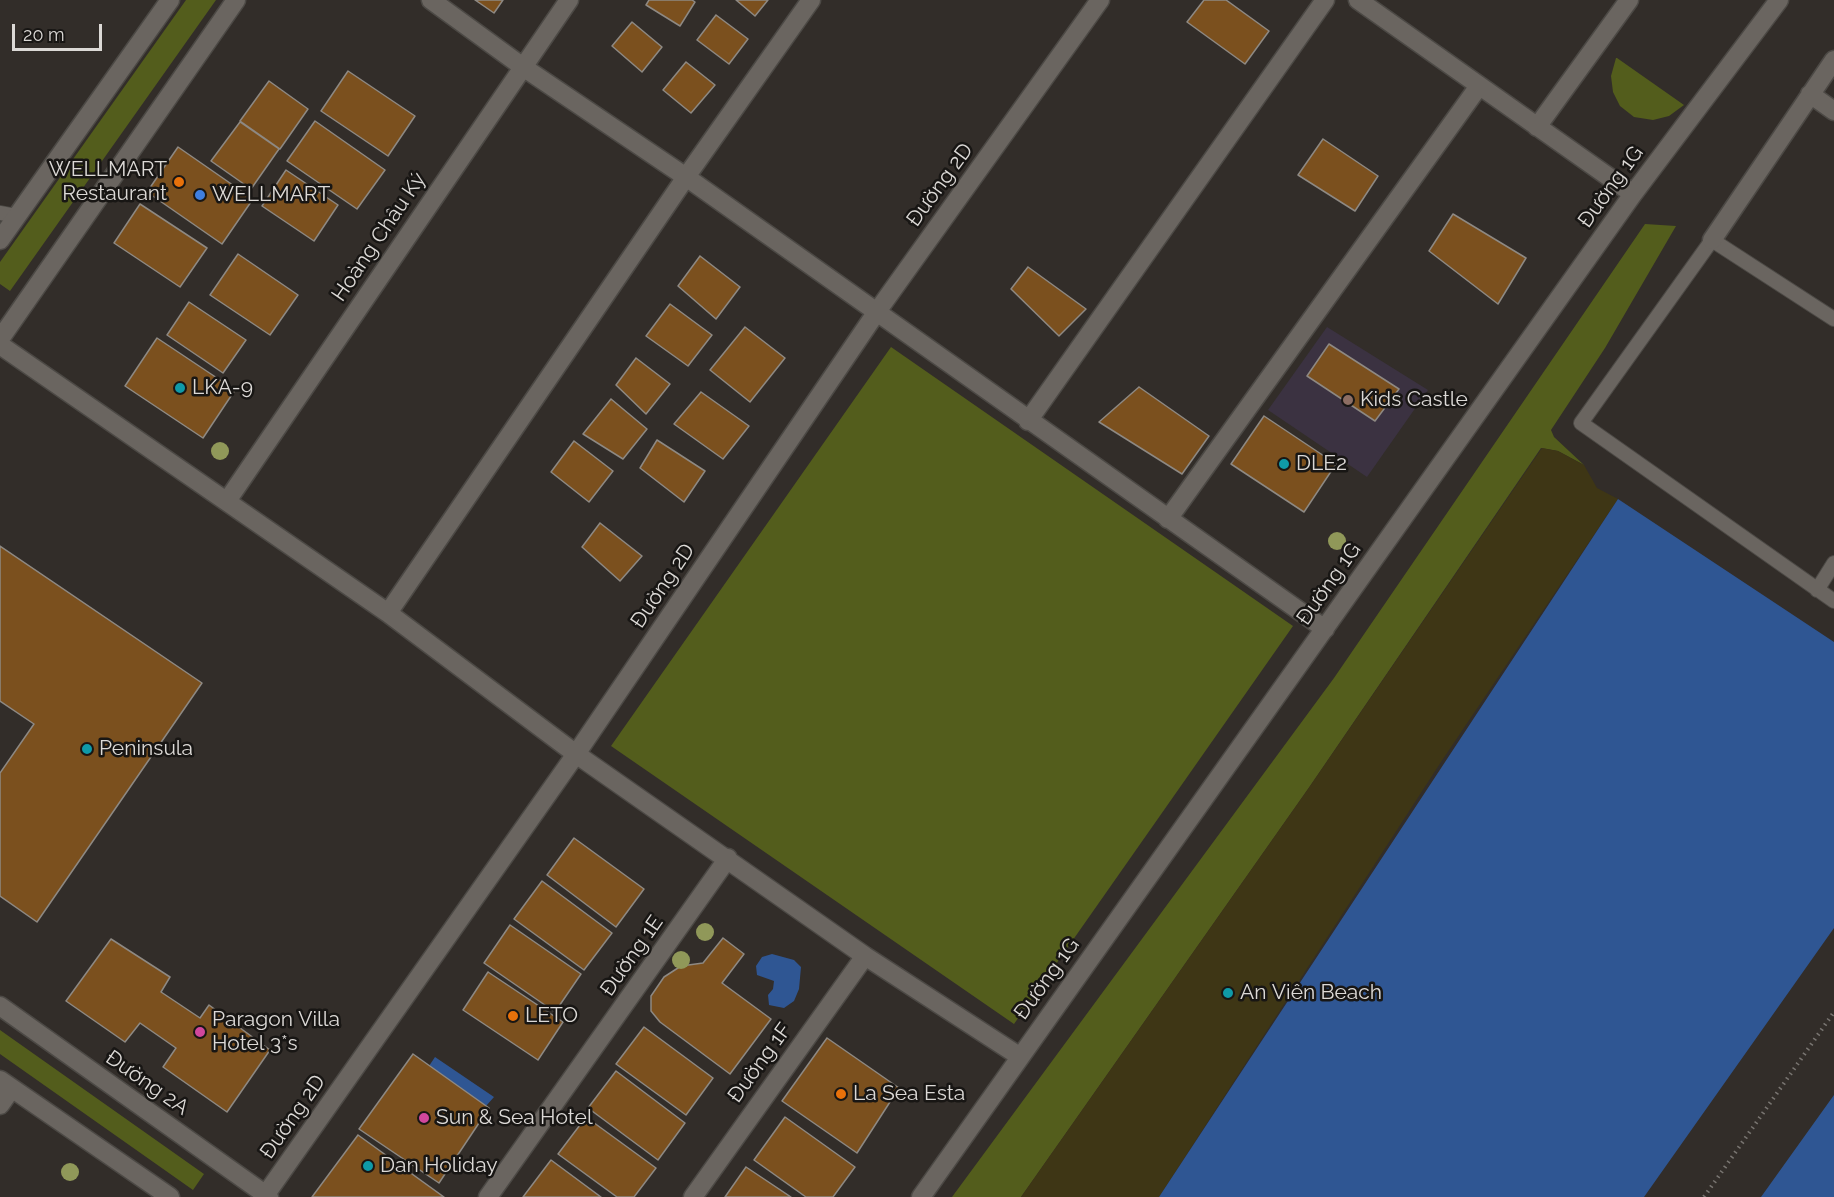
<!DOCTYPE html>
<html>
<head>
<meta charset="utf-8">
<style>
	body { margin:0 }
	#map { position:relative; width:1834px; height:1197px; overflow:hidden; background:#322d29; font-family:Raleway,sans-serif }
	canvas { display:block }
	.scale { position:absolute; left:12px; top:24px; width:90px; height:27px; box-sizing:border-box; border:3px solid #dcd9d6; border-top:0; padding-left:8px; font-size:18px; line-height:21px; white-space:nowrap; color:#dcd9d6; -webkit-text-stroke:4px #181614; paint-order:stroke }
</style>
</head>
<body>
<div id="map">
<canvas width="1834" height="1197"></canvas>
<div class="scale">20 m</div>
</div>
<script>
const c = document.querySelector('canvas').getContext('2d');
c.lineJoin = 'round';
function paint(path, color) { c.fillStyle = color; c.fill(path, 'evenodd'); }
const toPath = rows => new Path2D(rows.map(r => 'M' + r).join(''));
function strokePath(path, color, width, dash) { c.strokeStyle = color; c.lineWidth = width; c.lineCap = dash ? 'butt' : 'round'; c.setLineDash(dash || []); c.stroke(path); }
function label(font, color, halo, rows, align = 'center') {
  c.font = font + ' Raleway,sans-serif'; c.lineWidth = 5; c.setLineDash([]); c.textBaseline = 'middle'; c.strokeStyle = halo; c.fillStyle = color; for (const [text, x, y, turn = 0] of rows) {
    c.save(); c.translate(x, y); c.rotate((+turn || 0) * Math.PI / 180); c.textAlign = isNaN(turn) ? turn : align; if (halo) c.strokeText(text, 0, 0); c.fillText(text, 0, 0); c.restore();
  }
}
paint(toPath([
	[1327,327,1428,390,1367,477,1268,410]
]), '#3b3241');
paint(toPath([
	[186,0,216,0,10,291,0,284,0,262],
	[1616,58,1617,58,1684,105,1669,116,1653,120,1634,117,1620,106,1613,92,1611,76],
	[1645,224,1676,226,1605,348,1551,430,1554,437,1584,465,1558,451,1541,448,1308,789,1021,1197,952,1197,1334,678],
	[891,347,1293,626,1014,1024,611,746],
	[0,1030,204,1174,193,1190,0,1054]
]), '#535d1c');
paint(toPath([
	[1542,448,1558,451,1584,465,1597,488,1618,499,1441,762,1159,1197,1021,1197,1308,789]
]), '#3e3615');
paint(toPath([
	[1618,499,1834,642,1834,928,1644,1197,1159,1197],
	[772,954,794,960,801,967,799,989,794,1001,784,1008,769,1005,768,995,773,989,774,981,757,975,756,966,762,957],
	[435,1057,494,1097,486,1106,429,1066],
	[1834,1095,1834,1197,1761,1197]
]), '#2f5693');
const building = toPath([
	[475,0,503,0,494,13,475,0],
	[649,0,692,0,695,2,680,26,646,5,649,0],
	[736,0,768,0,755,16,736,0],
	[1204,0,1226,0,1269,31,1245,64,1187,22,1204,0],
	[716,15,748,39,729,64,697,40,716,15],
	[632,22,662,47,642,72,612,46,632,22],
	[686,62,715,85,691,113,663,90,686,62],
	[348,71,415,116,388,156,321,111,348,71],
	[269,81,308,109,280,149,240,121,269,81],
	[315,121,385,170,357,209,287,161,315,121],
	[240,122,279,149,251,189,211,161,240,122],
	[1323,139,1378,176,1355,211,1298,175,1323,139],
	[178,147,253,199,222,244,147,192,178,147],
	[286,170,338,205,314,241,262,206,286,170],
	[140,204,207,248,180,287,114,243,140,204],
	[1453,214,1526,258,1498,304,1429,251,1453,214],
	[238,254,298,295,270,335,210,295,238,254],
	[700,256,740,287,716,319,678,286,700,256],
	[1028,267,1086,309,1059,336,1011,289,1028,267],
	[189,302,246,340,223,373,167,335,189,302],
	[670,304,712,335,688,366,646,336,670,304],
	[745,327,785,358,750,402,710,370,745,327],
	[157,338,235,390,203,438,125,386,157,338],
	[1329,344,1399,389,1375,421,1307,376,1329,344],
	[636,358,670,384,646,414,616,385,636,358],
	[1139,387,1209,436,1182,474,1099,422,1139,387],
	[701,392,749,426,723,459,674,424,701,392],
	[611,399,647,429,623,459,583,434,611,399],
	[1264,416,1336,464,1304,512,1231,464,1264,416],
	[657,440,705,471,684,502,640,468,657,440],
	[574,441,613,471,589,502,551,472,574,441],
	[600,523,642,556,620,581,582,547,600,523],
	[0,546,202,683,37,922,0,896,0,773,34,724,0,701,0,546],
	[574,838,644,889,616,927,547,875,574,838],
	[542,881,612,933,584,970,514,919,542,881],
	[510,925,581,974,555,1012,484,963,510,925],
	[723,938,744,954,722,983,771,1019,730,1074,660,1022,651,1011,651,996,664,977,681,966,703,963,723,938],
	[111,939,170,977,161,992,200,1018,209,1005,270,1050,227,1112,163,1067,176,1048,140,1023,125,1042,66,1001,111,939],
	[488,972,563,1022,538,1060,463,1010,488,972],
	[644,1027,713,1078,686,1115,616,1064,644,1027],
	[827,1038,899,1088,857,1153,782,1101,827,1038],
	[413,1054,489,1108,439,1183,359,1129,413,1054],
	[616,1071,685,1123,658,1160,588,1108,616,1071],
	[586,1117,656,1168,634,1197,617,1197,558,1154,586,1117],
	[785,1117,855,1167,833,1197,806,1197,754,1160,785,1117],
	[358,1135,444,1197,312,1197,358,1135],
	[551,1160,601,1197,523,1197,551,1160],
	[746,1167,791,1197,725,1197,746,1167]
]);
paint(building, '#7b501e');
strokePath(building, '#8e8983', 1.5);
const lane = toPath([
	[0,213,16,216],
	[1834,319,1712,240,1581,423,1834,601],
	[1817,590,1834,563]
]);
const street = toPath([
	[431,0,523,67,686,177,1325,629],
	[1358,0,1633,194],
	[1810,94,1834,111],
	[1537,127,1629,0],
	[0,240,170,0],
	[1712,240,1834,60],
	[0,339,236,0],
	[0,345,388,613,576,754,865,956,1019,1056],
	[1028,421,1325,0],
	[227,501,569,0],
	[1168,519,1479,86],
	[388,613,686,177,811,0],
	[0,1006,269,1197],
	[0,1080,170,1197],
	[0,1105,12,1088],
	[264,1197,576,754,876,313,1100,0],
	[488,1197,728,858],
	[693,1197,865,956],
	[921,1197,1633,194,1779,0]
]);
strokePath(lane, '#4c4945', 16);
strokePath(street, '#4c4945', 21);
strokePath(toPath([
	[1704,1197,1834,1012]
]), '#797571', 4, [1.5, 4.5]);
strokePath(lane, '#6a6560', 14);
strokePath(street, '#6a6560', 18);
c.fillStyle = '#909859';
for (const [x, y] of [
	[220,451],
	[1337,541],
	[705,932],
	[681,960],
	[70,1172]
]) { c.beginPath(); c.arc(x, y, 9, 0, 2 * Math.PI); c.fill(); }
for (const [x, y, r, color] of [
	[179,182,6,"#e8710a"],
	[200,195,6,"#3f7fe0"],
	[180,388,6,"#0f9aa8"],
	[1348,400,6,"#8d6e63"],
	[1284,464,6,"#0f9aa8"],
	[87,749,6,"#0f9aa8"],
	[1228,993,6,"#0f9aa8"],
	[513,1016,6,"#e8710a"],
	[200,1032,6,"#d1479c"],
	[841,1094,6,"#e8710a"],
	[424,1118,6,"#d1479c"],
	[368,1166,6,"#0f9aa8"]
]) { const dot = new Path2D(); dot.arc(x, y, r, 0, 2 * Math.PI); c.fillStyle = color; c.fill(dot); strokePath(dot, '#181614', 2); }
label('21px', '#dcd9d6', '#181614', [
	["WELLMART",167,170,"right"],
	["Restaurant",167,194,"right"],
	["WELLMART",212,195],
	["LKA-9",192,388],
	["Kids Castle",1360,400],
	["DLE2",1296,464],
	["Peninsula",99,749],
	["An Viên Beach",1240,993],
	["LETO",525,1016],
	["Paragon Villa",212,1020],
	["Hotel 3*s",212,1044],
	["La Sea Esta",853,1094],
	["Sun & Sea Hotel",436,1118],
	["Dan Holiday",380,1166]
], 'left');
label('21px', '#dcd9d6', '#181614', [
	["Đường 2D",940,185,-54],
	["Đường 1G",1611,187,-54],
	["Hoàng Châu Ký",379,237,-56],
	["Đường 1G",1329,584,-55],
	["Đường 2D",663,586,-56],
	["Đường 1E",632,956,-55],
	["Đường 1G",1047,979,-54],
	["Đường 1F",760,1063,-54],
	["Đường 2A",147,1083,35],
	["Đường 2D",293,1117,-55]
]);
</script>
</body>
</html>
